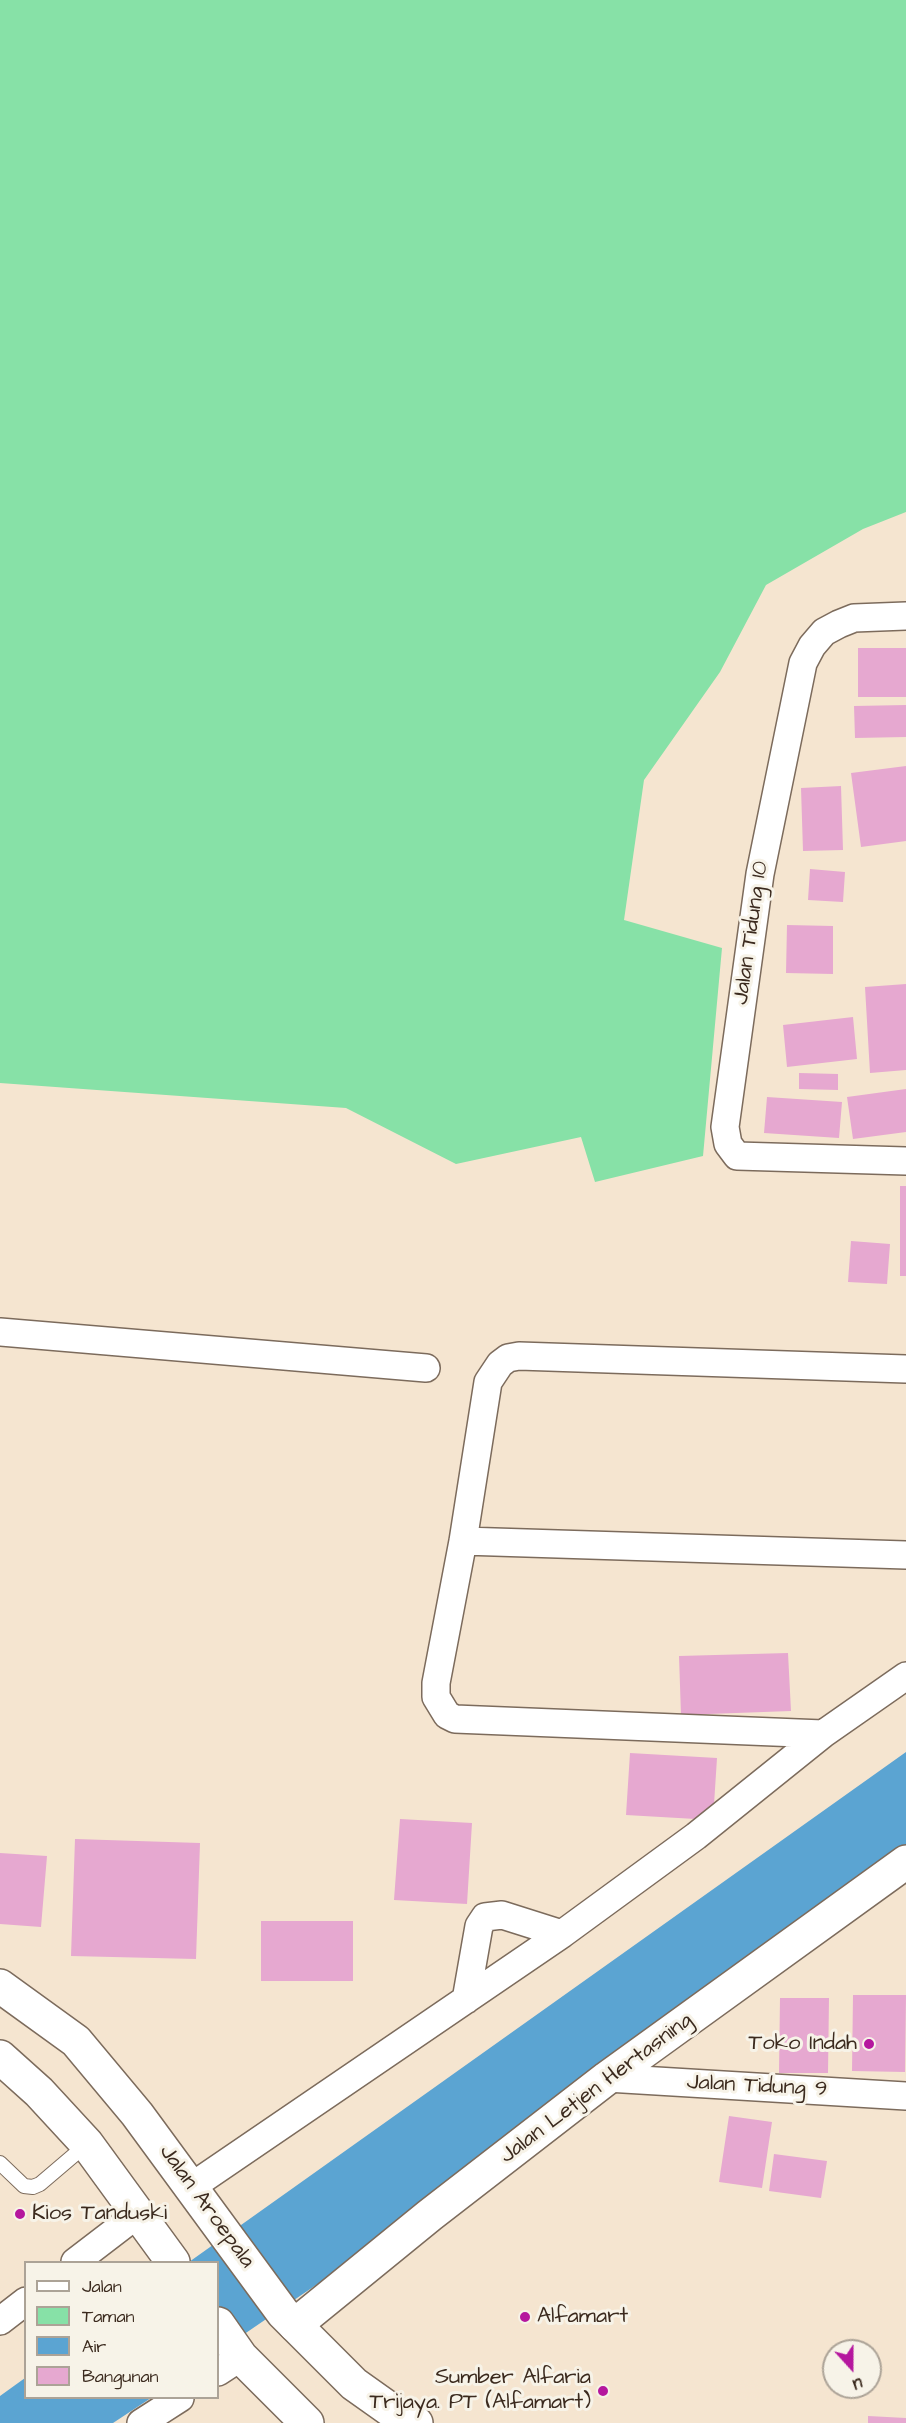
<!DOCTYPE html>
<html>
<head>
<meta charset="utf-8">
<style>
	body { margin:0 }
	#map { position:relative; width:906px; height:2423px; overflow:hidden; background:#f5e5d0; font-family:"Architects Daughter",sans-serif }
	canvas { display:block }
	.legend { position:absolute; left:24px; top:2261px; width:195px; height:138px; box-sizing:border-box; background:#f7f3e8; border:2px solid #aca397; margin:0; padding:8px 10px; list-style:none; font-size:18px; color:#3b2a1e }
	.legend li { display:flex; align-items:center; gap:12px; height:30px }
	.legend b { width:30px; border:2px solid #aca397 }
	.north { position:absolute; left:822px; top:2339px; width:60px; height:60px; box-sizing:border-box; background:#f7f3e8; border:2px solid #aca397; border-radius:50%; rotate:159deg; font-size:16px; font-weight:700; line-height:24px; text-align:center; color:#3b2a1e }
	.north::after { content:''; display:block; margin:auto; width:21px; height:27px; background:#b5179e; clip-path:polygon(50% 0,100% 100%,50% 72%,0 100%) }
</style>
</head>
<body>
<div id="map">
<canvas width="906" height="2423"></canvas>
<ul class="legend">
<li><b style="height:8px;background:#fff"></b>Jalan</li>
<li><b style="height:16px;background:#87e1a7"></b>Taman</li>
<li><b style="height:16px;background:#5ba4d2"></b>Air</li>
<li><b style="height:16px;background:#e6a8d0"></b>Bangunan</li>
</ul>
<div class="north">U</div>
</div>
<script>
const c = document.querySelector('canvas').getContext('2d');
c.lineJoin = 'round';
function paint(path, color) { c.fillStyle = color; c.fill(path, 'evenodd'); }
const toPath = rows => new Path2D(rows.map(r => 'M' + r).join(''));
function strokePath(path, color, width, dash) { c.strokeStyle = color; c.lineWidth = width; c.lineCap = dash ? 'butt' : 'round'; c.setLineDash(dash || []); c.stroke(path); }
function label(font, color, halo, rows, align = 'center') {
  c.font = font + ' "Architects Daughter",sans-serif'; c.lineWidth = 6; c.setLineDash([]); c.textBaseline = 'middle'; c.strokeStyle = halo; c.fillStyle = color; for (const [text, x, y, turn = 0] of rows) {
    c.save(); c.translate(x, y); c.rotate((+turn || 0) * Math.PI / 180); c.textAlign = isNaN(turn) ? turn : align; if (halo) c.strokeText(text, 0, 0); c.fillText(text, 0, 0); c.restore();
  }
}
paint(toPath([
	[0,0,906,0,906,512,863,529,766,585,720,672,644,780,624,920,722,948,703,1156,595,1182,581,1137,456,1164,346,1108,0,1083]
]), '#87e1a7');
paint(toPath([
	[906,1752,906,1849,458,2188,218,2352,218,2262,189,2262],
	[25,2378,26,2398,151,2398,113,2423,0,2423,0,2396]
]), '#5ba4d2');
paint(toPath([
	[858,648,906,648,906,697,858,697],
	[906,705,906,737,855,738,854,706],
	[906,766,906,841,861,847,851,773],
	[841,786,843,850,803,851,801,788],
	[810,869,845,872,843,902,808,900],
	[787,925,833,926,833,974,786,973],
	[906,984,906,1070,870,1073,865,987],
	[853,1017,857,1059,787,1067,783,1025],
	[799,1073,838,1074,838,1090,799,1089],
	[906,1089,906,1132,853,1139,847,1097],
	[767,1097,842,1102,839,1138,764,1133],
	[900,1186,906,1186,906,1276,900,1276],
	[851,1241,890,1244,887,1284,848,1282],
	[788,1653,791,1711,681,1715,679,1656],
	[630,1753,717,1758,713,1820,626,1815],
	[400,1819,472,1823,467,1904,394,1900],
	[75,1839,200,1843,196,1959,71,1956],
	[0,1853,47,1856,41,1927,0,1924],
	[261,1921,353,1921,353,1981,261,1981],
	[853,1995,906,1995,905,2072,852,2071],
	[780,1998,829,1998,828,2073,779,2073],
	[729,2116,772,2122,762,2188,719,2182],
	[774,2154,827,2161,821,2198,769,2191],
	[868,2416,906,2418,906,2423,868,2423]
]), '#e6a8d0');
const service = toPath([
	[0,2163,24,2186,33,2187,40,2184,87,2144]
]);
const minor = toPath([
	[906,616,854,618,839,624,824,632,812,646,803,663,760,874,725,1127,728,1144,737,1156,906,1161],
	[0,1332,426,1368],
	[463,1541,906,1555],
	[823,1734,455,1719,447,1715,436,1697,436,1683,463,1541,488,1382,500,1364,508,1358,519,1356,906,1369],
	[466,2000,479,1926,485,1917,502,1915,562,1934],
	[607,2078,906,2096],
	[191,2187,562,1934,696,1836,823,1734,906,1676],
	[75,2262,139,2213],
	[0,2321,26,2301],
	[218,2372,241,2357],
	[141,2423,180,2398]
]);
const tertiary = toPath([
	[295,2325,430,2215,607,2078,906,1862]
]);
const primary = toPath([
	[0,1986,76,2041,137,2114,283,2313,354,2384,392,2411,416,2423],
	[0,2057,39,2092,87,2144,173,2262],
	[218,2324,241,2357,307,2423]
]);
strokePath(service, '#7c6b5c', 16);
strokePath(minor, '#7c6b5c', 30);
strokePath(tertiary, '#7c6b5c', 36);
strokePath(primary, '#7c6b5c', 36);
strokePath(service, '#fff', 14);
strokePath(minor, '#fff', 27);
strokePath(tertiary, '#fff', 33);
strokePath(primary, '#fff', 33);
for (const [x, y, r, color] of [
	[869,2044,6,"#b5179e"],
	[20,2214,6,"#b5179e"],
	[525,2317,6,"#b5179e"],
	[603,2391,6,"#b5179e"]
]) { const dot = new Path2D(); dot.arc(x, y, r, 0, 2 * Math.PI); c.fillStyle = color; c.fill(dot); strokePath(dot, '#f7f3e8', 2); }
label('22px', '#3b2a1e', '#f7f3e8', [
	["Jalan Tidung 10",752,933,-82],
	["Jalan Tidung 9",757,2087,3],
	["Jalan Letjen Hertasning",597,2089,-37],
	["Jalan Aroepala",206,2207,54]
]);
label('22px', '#3b2a1e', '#f7f3e8', [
	["Toko Indah",857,2044],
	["Kios Tanduski",32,2214,"left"],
	["Alfamart",537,2317,"left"],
	["Sumber Alfaria",591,2378],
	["Trijaya. PT (Alfamart)",591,2403]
], 'right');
</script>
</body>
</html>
